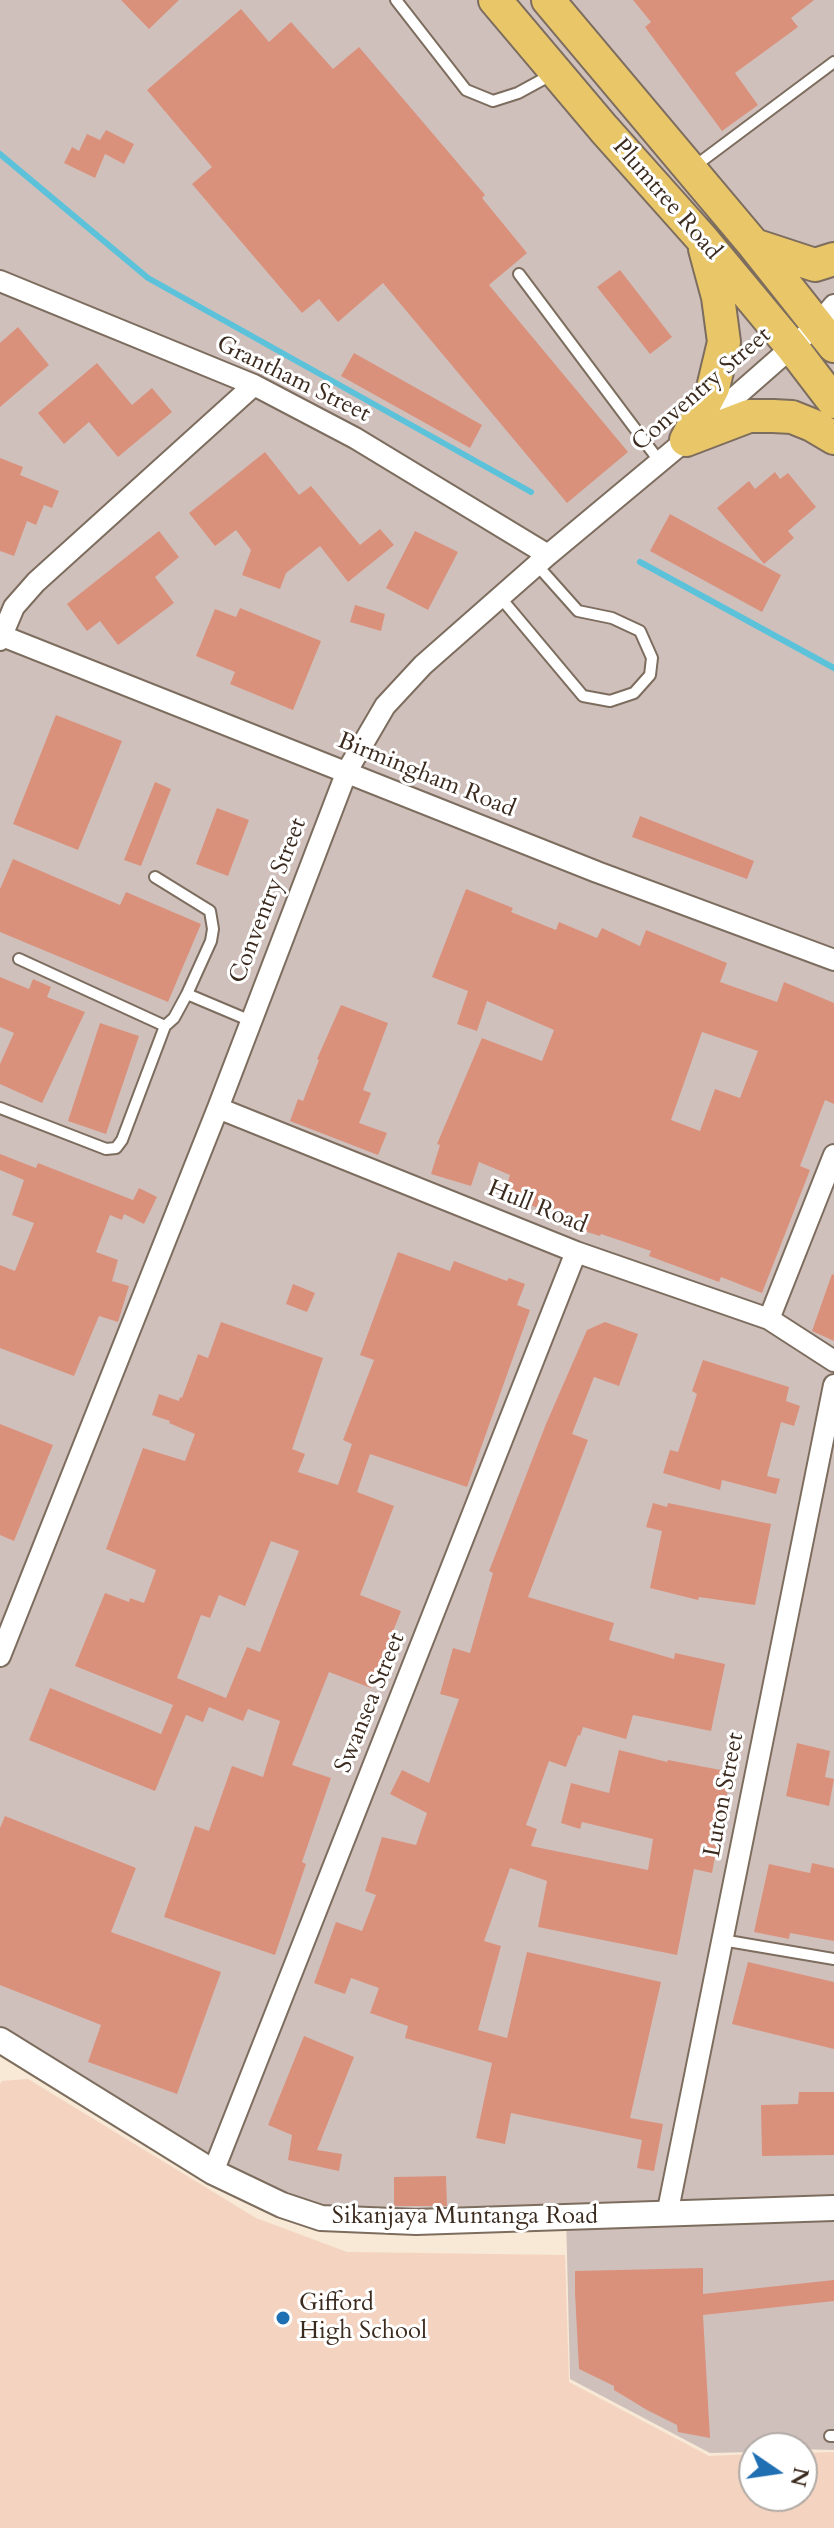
<!DOCTYPE html>
<html>
<head>
<meta charset="utf-8">
<style>
	body { margin:0 }
	#map { position:relative; width:834px; height:2528px; overflow:hidden; background:#f7e9d5; font-family:Cardo,serif }
	canvas { display:block }
	.north { position:absolute; left:738px; top:2432px; width:80px; height:80px; box-sizing:border-box; background:#fff; border:2px solid #b1aaa5; border-radius:50%; rotate:103deg; font-size:22px; font-weight:700; line-height:32px; text-align:center; color:#3b2a1e }
	.north::after { content:''; display:block; margin:auto; width:28px; height:36px; background:#1f6fb2; clip-path:polygon(50% 0,100% 100%,50% 72%,0 100%) }
</style>
</head>
<body>
<div id="map">
<canvas width="834" height="2528"></canvas>
<div class="north">N</div>
</div>
<script>
const c = document.querySelector('canvas').getContext('2d');
c.lineJoin = 'round';
function paint(path, color) { c.fillStyle = color; c.fill(path, 'evenodd'); }
const toPath = rows => new Path2D(rows.map(r => 'M' + r).join(''));
function strokePath(path, color, width, dash) { c.strokeStyle = color; c.lineWidth = width; c.lineCap = dash ? 'butt' : 'round'; c.setLineDash(dash || []); c.stroke(path); }
function label(font, color, halo, rows, align = 'center') {
  c.font = font + ' Cardo,serif'; c.lineWidth = 6; c.setLineDash([]); c.textBaseline = 'middle'; c.strokeStyle = halo; c.fillStyle = color; for (const [text, x, y, turn = 0] of rows) {
    c.save(); c.translate(x, y); c.rotate((+turn || 0) * Math.PI / 180); c.textAlign = isNaN(turn) ? turn : align; if (halo) c.strokeText(text, 0, 0); c.fillText(text, 0, 0); c.restore();
  }
}
paint(toPath([
	[28,2079,256,2218,347,2252,565,2255,569,2382,709,2456,754,2454,754,2496,802,2496,802,2453,834,2452,834,2528,0,2528,0,2084,2,2081]
]), '#f4d3c0');
paint(toPath([
	[0,0,834,0,834,2450,754,2448,754,2452,710,2453,570,2379,566,2213,325,2210,283,2197,0,2042]
]), '#d0c0bc');
strokePath(toPath([
	[0,154,148,278,531,492],
	[640,562,834,668]
]), '#5cc2da', 6);
paint(toPath([
	[121,0,179,0,149,29],
	[633,0,814,0,791,18,798,27,735,73,758,105,722,131,645,27,651,22],
	[241,9,269,42,291,22,333,69,359,47,485,195,482,198,527,253,489,285,628,452,567,503,383,283,338,322,319,299,302,313,192,184,212,167,147,90],
	[106,130,134,144,124,164,105,154,95,178,64,163,72,147,79,151,87,134,100,140],
	[620,270,672,337,650,354,597,287],
	[18,327,49,365,0,407,0,343],
	[354,353,482,425,470,448,341,376],
	[97,363,132,405,152,388,172,412,118,457,89,422,64,444,38,413],
	[265,452,299,495,311,486,360,545,380,529,394,545,348,582,320,546,286,573,280,589,242,575,251,550,236,530,215,546,189,513],
	[0,458,23,467,20,475,59,491,52,508,44,505,36,525,27,521,14,556,0,551],
	[775,472,780,479,788,473,816,507,788,531,794,538,764,564,717,508,749,481,755,489],
	[670,514,781,575,762,612,650,551],
	[159,531,179,557,155,577,174,603,118,645,100,621,87,631,67,604],
	[415,531,458,552,428,610,386,588],
	[355,605,385,614,381,631,350,622],
	[240,608,321,641,293,710,230,684,235,672,196,656,215,609,236,617],
	[56,715,122,741,78,850,13,824],
	[155,782,171,789,141,866,124,860],
	[217,808,249,820,228,876,196,864],
	[640,816,754,861,747,879,632,837],
	[13,859,120,905,126,892,201,924,168,1002,0,932,0,889],
	[466,889,513,908,511,912,556,930,559,922,597,938,602,928,640,946,646,930,727,963,720,982,777,1002,784,982,834,1003,834,1104,825,1100,800,1166,810,1170,762,1293,721,1277,719,1282,649,1256,651,1251,601,1234,600,1236,577,1229,560,1222,562,1216,503,1196,510,1175,479,1162,471,1186,431,1174,440,1145,437,1144,482,1038,542,1061,554,1030,487,1001,477,1031,457,1024,468,991,432,977],
	[702,1032,758,1051,740,1098,715,1089,700,1131,671,1120],
	[0,977,29,989,33,979,51,987,47,997,85,1012,42,1103,0,1084,0,1064,14,1033,0,1027],
	[341,1005,388,1023,363,1090,371,1093,359,1123,387,1133,378,1155,290,1121,298,1099,303,1101,319,1060,317,1059],
	[100,1023,139,1036,106,1134,68,1121],
	[0,1154,36,1168,38,1163,133,1200,139,1188,157,1197,144,1224,124,1214,122,1220,110,1215,96,1252,118,1260,112,1281,129,1286,118,1322,99,1316,74,1376,0,1348,0,1265,15,1271,34,1223,12,1215,24,1180,0,1170],
	[398,1252,450,1271,454,1261,507,1281,509,1278,525,1284,517,1305,530,1310,467,1487,370,1454,357,1492,394,1506,360,1595,401,1611,371,1688,329,1672,292,1765,331,1778,302,1862,306,1864,275,1955,164,1917,195,1826,209,1831,232,1766,263,1777,280,1721,248,1709,243,1721,209,1707,203,1722,186,1715,155,1791,29,1740,50,1688,161,1734,173,1705,75,1666,105,1593,129,1602,130,1598,144,1603,156,1570,106,1549,143,1448,185,1461,195,1434,169,1423,170,1421,152,1415,159,1394,179,1401,180,1397,182,1398,198,1354,208,1358,221,1322,323,1358,292,1449,305,1454,298,1472,338,1485,352,1444,343,1440,374,1360,360,1355],
	[271,1541,299,1551,260,1652,247,1647,226,1698,177,1678,201,1615,210,1618,219,1595,245,1606],
	[832,1274,834,1275,834,1341,812,1331],
	[293,1284,315,1293,307,1312,286,1304],
	[605,1322,638,1334,619,1386,594,1377,572,1434,588,1440,528,1597,614,1623,609,1640,674,1659,675,1653,725,1664,711,1731,633,1715,626,1739,583,1727,580,1736,578,1735,566,1767,549,1761,526,1825,537,1829,531,1846,648,1870,653,1839,582,1822,580,1829,561,1823,571,1783,609,1793,619,1750,667,1762,668,1760,731,1772,712,1873,694,1869,677,1955,538,1927,547,1881,510,1868,484,1941,501,1946,478,2030,507,2038,527,1952,661,1982,630,2118,663,2124,654,2171,637,2168,642,2140,511,2113,505,2144,476,2138,492,2063,405,2038,408,2026,370,2013,379,1988,351,1978,345,1994,314,1983,336,1922,362,1931,376,1895,365,1891,382,1837,416,1845,427,1813,390,1794,402,1770,429,1783,459,1699,440,1694,453,1648,470,1653,493,1573,489,1571,546,1424,587,1330],
	[703,1360,789,1387,786,1401,800,1406,794,1426,781,1422,767,1476,780,1479,776,1494,722,1480,720,1490,663,1473,670,1450,678,1452,697,1394,692,1391],
	[0,1424,53,1445,14,1541,0,1535],
	[653,1503,667,1507,668,1503,771,1524,755,1605,699,1597,698,1600,650,1588,662,1531,646,1527],
	[797,1743,830,1751,825,1777,834,1779,829,1806,786,1796],
	[5,1816,136,1868,111,1932,221,1972,177,2094,88,2062,101,2025,0,1985,0,1828],
	[812,1863,834,1868,834,1941,790,1933,789,1939,754,1932,769,1864,810,1873],
	[748,1962,834,1982,834,2049,732,2024],
	[304,2036,354,2057,317,2150,342,2154,339,2171,288,2160,292,2135,268,2125],
	[799,2092,834,2092,834,2155,762,2156,761,2105,798,2104],
	[446,2176,447,2206,394,2206,394,2177],
	[703,2268,703,2294,834,2280,834,2301,703,2315,710,2438,678,2432,677,2425,647,2410,614,2390,614,2386,579,2369,575,2293,575,2271]
]), '#da917c');
const service = toPath([
	[396,0,466,90,493,101,518,93,551,75],
	[695,166,834,62],
	[519,274,660,462],
	[500,597,583,696,610,701,634,693,650,675,652,658,640,631,612,618,578,611,537,565],
	[155,877,210,911,213,929,211,941,187,994],
	[19,959,165,1026,174,1018,187,994,251,1021],
	[0,1108,106,1149,116,1148,122,1140,165,1026],
	[722,1940,834,1959],
	[830,2436,834,2436]
]);
const minor = toPath([
	[0,281,254,385,355,438,548,555],
	[0,635,597,872,834,960],
	[0,640,14,607,36,582,254,385],
	[218,1108,576,1252,769,1319,834,1361],
	[769,1319,834,1155],
	[0,1656,218,1108,347,771,385,706,423,665,548,555,686,440,792,347,817,325,834,305],
	[213,2172,576,1252],
	[667,2215,834,1385]
]);
const tertiary = toPath([
	[0,2040,213,2172,282,2205,321,2218,416,2222,834,2208]
]);
const trunk = toPath([
	[495,0,604,129,703,240,792,347,834,402],
	[548,0,754,245,834,346],
	[754,245,815,265,834,259],
	[686,440,713,388,724,342,718,297,705,249],
	[686,440,749,416,773,416,792,417,812,425,834,438]
]);
strokePath(service, '#7d6d5e', 14);
strokePath(minor, '#7d6d5e', 24);
strokePath(tertiary, '#7d6d5e', 28);
strokePath(trunk, '#7d6d5e', 36);
strokePath(service, '#fff', 10);
strokePath(minor, '#fff', 20);
strokePath(tertiary, '#fff', 24);
strokePath(trunk, '#e9c769', 32);
for (const [x, y, r, color] of [
	[283,2318,8,"#1f6fb2"]
]) { const dot = new Path2D(); dot.arc(x, y, r, 0, 2 * Math.PI); c.fillStyle = color; c.fill(dot); strokePath(dot, '#fff', 3); }
label('24px', '#3b2a1e', '#fff', [
	["Plumtree Road",666,200,49],
	["Grantham Street",293,380,26],
	["Conventry Street",702,390,-41],
	["Birmingham Road",426,776,22],
	["Conventry Street",269,901,-69],
	["Hull Road",537,1208,22],
	["Swansea Street",371,1703,-68],
	["Luton Street",725,1795,-79],
	["Sikanjaya Muntanga Road",465,2217]
]);
label('24px', '#3b2a1e', '#fff', [
	["Gifford",299,2304],
	["High School",299,2332]
], 'left');
</script>
</body>
</html>
